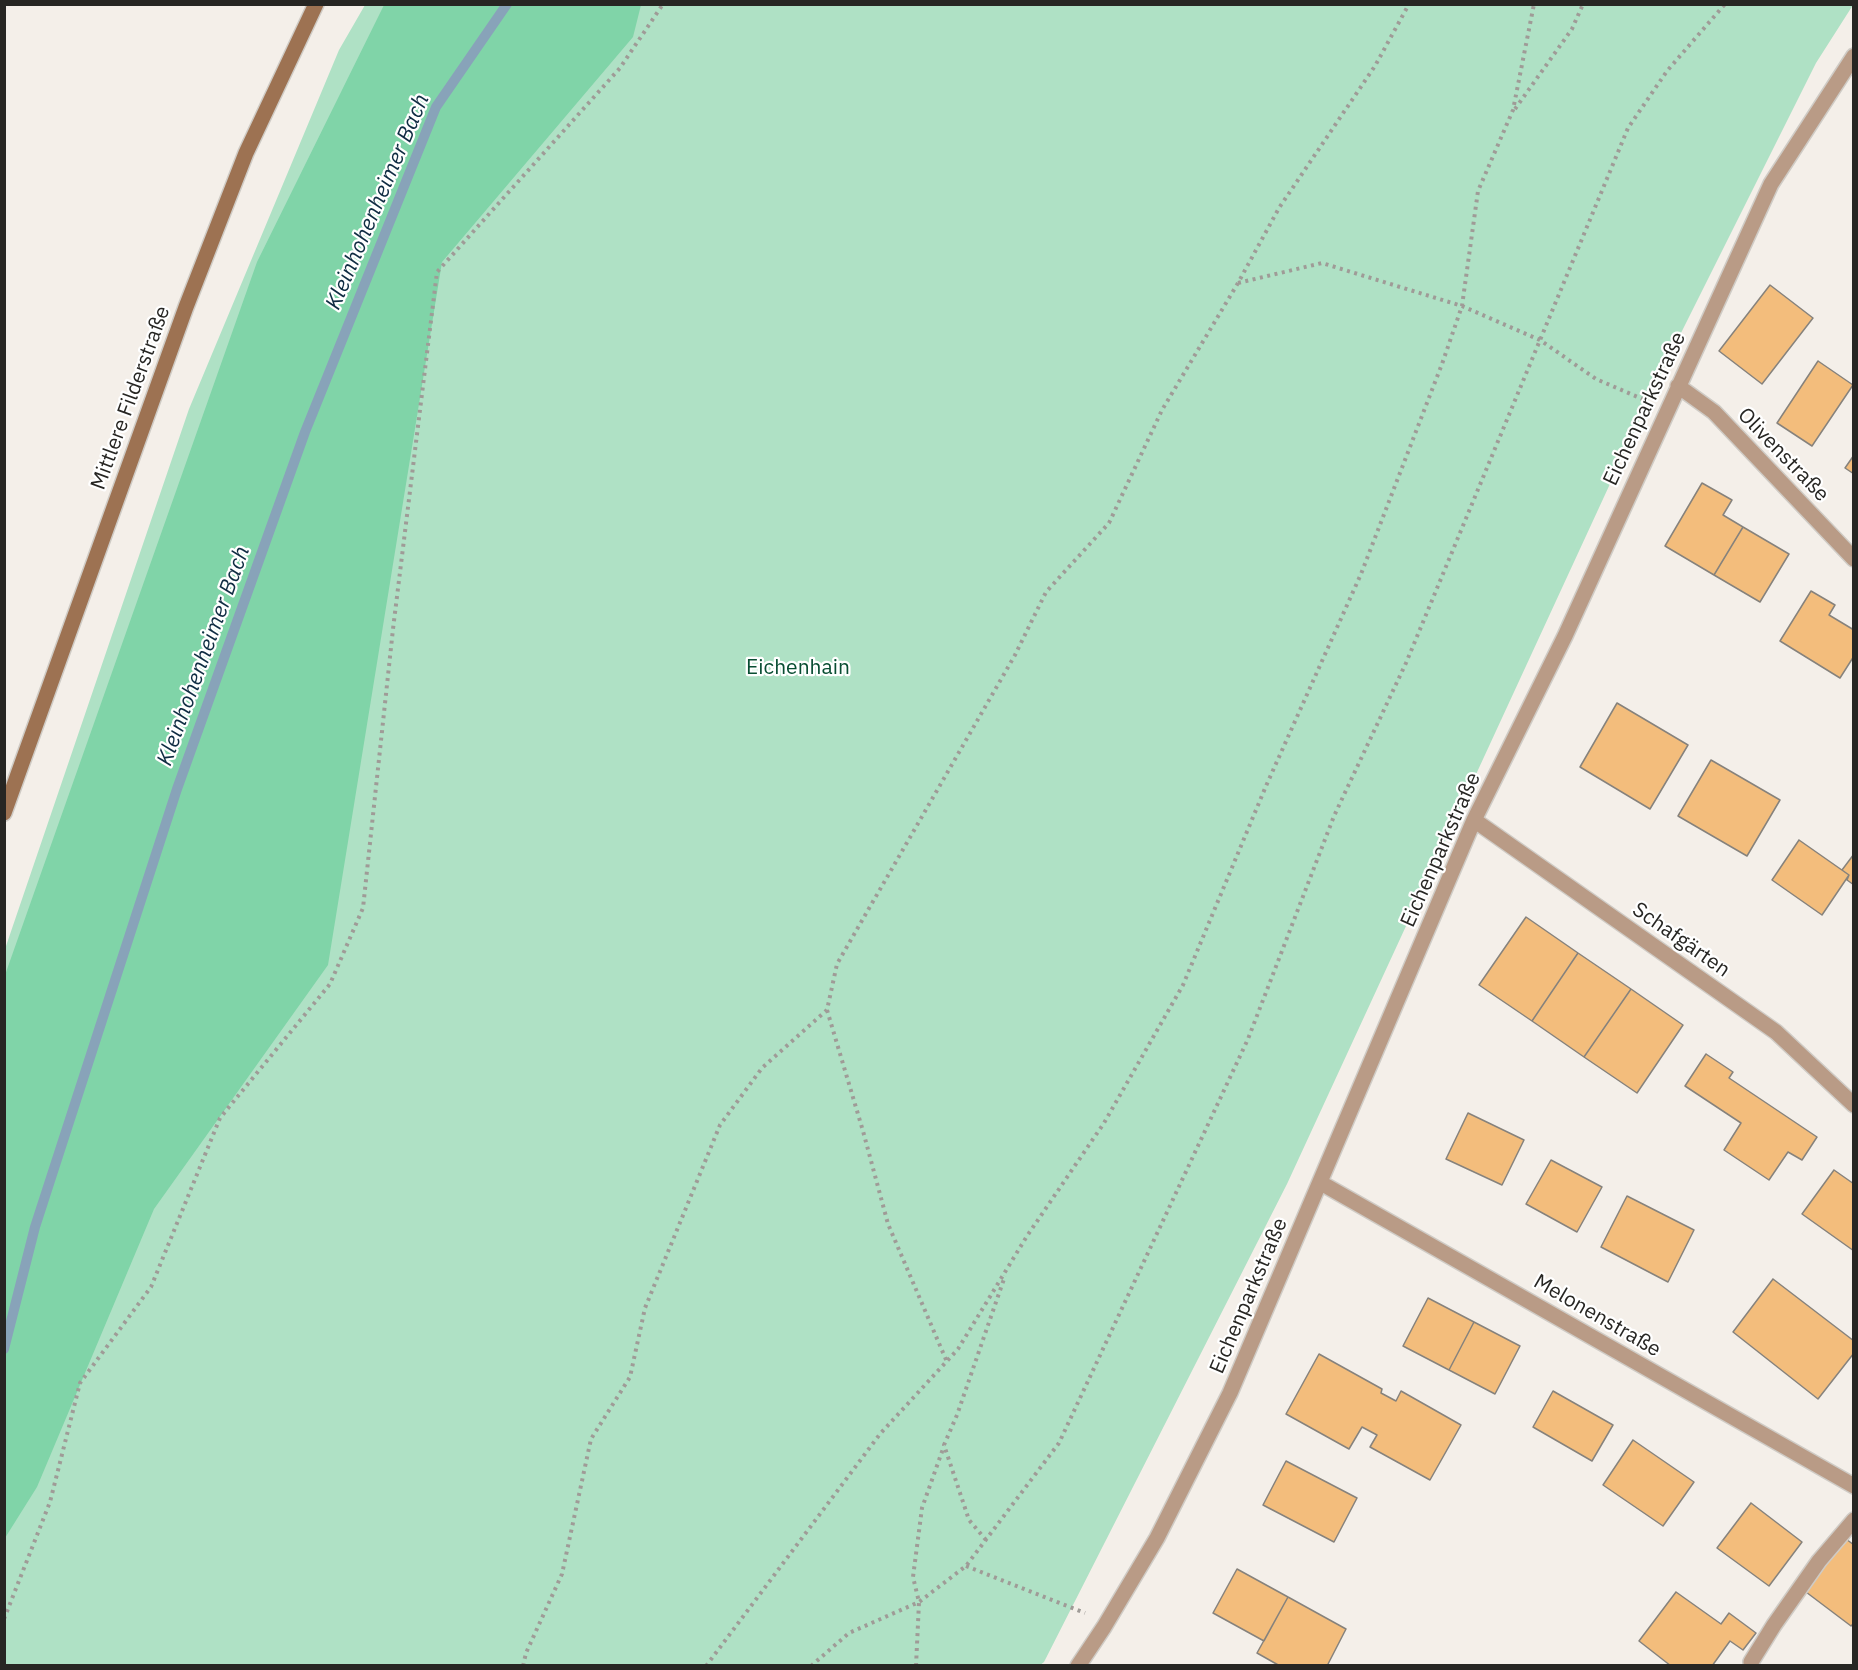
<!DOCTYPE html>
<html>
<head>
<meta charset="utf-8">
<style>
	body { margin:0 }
	#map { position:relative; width:1858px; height:1670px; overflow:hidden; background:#f4efe9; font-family:"IBM Plex Sans",sans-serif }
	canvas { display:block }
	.frame { position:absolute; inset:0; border:6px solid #272623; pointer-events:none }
</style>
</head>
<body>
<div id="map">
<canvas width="1858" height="1670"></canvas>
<div class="frame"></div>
</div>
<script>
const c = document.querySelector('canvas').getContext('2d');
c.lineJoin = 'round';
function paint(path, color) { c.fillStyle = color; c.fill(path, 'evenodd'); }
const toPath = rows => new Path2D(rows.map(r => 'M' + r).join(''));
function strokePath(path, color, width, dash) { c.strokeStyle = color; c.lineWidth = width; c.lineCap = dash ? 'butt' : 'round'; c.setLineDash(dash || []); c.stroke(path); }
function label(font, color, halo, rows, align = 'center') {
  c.font = font + ' "IBM Plex Sans",sans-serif'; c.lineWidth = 4.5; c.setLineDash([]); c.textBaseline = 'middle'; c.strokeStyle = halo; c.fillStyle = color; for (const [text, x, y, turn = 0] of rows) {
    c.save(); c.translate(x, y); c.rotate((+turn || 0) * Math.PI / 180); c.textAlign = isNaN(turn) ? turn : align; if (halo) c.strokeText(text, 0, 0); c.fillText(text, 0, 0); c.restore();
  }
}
paint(toPath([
	[365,5,1853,5,1816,63,1663,369,1287,1184,1044,1662,1039,1666,5,1665,5,949,189,409,339,50]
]), '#afe1c5');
paint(toPath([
	[384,5,641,5,633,37,442,262,328,965,154,1209,37,1487,5,1538,5,975,257,262]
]), '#80d4a8');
strokePath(toPath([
	[4,1349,35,1227,177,789,305,432,436,107,507,4]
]), '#88a3b9', 10);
const building = toPath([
	[1770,285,1813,318,1762,384,1719,351,1770,285],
	[1818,361,1853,385,1812,446,1777,423,1818,361],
	[1854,455,1854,474,1845,468,1854,455],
	[1702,483,1732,500,1723,515,1743,527,1714,575,1665,546,1702,483],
	[1743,527,1789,554,1760,602,1714,575,1743,527],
	[1811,591,1835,605,1829,615,1854,630,1854,656,1840,678,1780,641,1811,591],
	[1617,703,1688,745,1650,809,1580,767,1617,703],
	[1711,760,1780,800,1747,856,1678,816,1711,760],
	[1799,840,1849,875,1822,915,1772,880,1799,840],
	[1854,854,1854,885,1847,880,1849,875,1842,870,1854,854],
	[1526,917,1578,953,1532,1021,1479,985,1526,917],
	[1578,953,1631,989,1584,1057,1532,1021,1578,953],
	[1631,989,1683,1025,1637,1093,1584,1057,1631,989],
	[1706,1054,1733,1072,1729,1078,1817,1137,1802,1160,1788,1152,1769,1180,1724,1150,1741,1123,1685,1086,1706,1054],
	[1468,1113,1524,1140,1502,1185,1446,1159,1468,1113],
	[1551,1160,1602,1187,1577,1232,1526,1204,1551,1160],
	[1834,1170,1854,1184,1854,1251,1802,1214,1834,1170],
	[1627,1196,1694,1230,1668,1282,1601,1247,1627,1196],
	[1773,1279,1854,1341,1854,1353,1818,1399,1733,1332,1773,1279],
	[1428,1298,1474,1322,1449,1370,1403,1346,1428,1298],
	[1474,1322,1520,1346,1495,1394,1449,1370,1474,1322],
	[1319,1354,1382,1389,1381,1393,1396,1401,1401,1391,1461,1425,1430,1480,1370,1447,1377,1435,1362,1427,1349,1449,1286,1414,1319,1354],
	[1553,1391,1613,1425,1592,1461,1533,1427,1553,1391],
	[1633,1440,1694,1482,1663,1526,1603,1485,1633,1440],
	[1286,1461,1357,1498,1334,1542,1263,1505,1286,1461],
	[1751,1503,1802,1542,1769,1586,1717,1548,1751,1503],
	[1842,1536,1854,1545,1854,1623,1851,1626,1802,1589,1842,1536],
	[1237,1569,1288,1597,1264,1641,1213,1613,1237,1569],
	[1676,1592,1721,1624,1729,1613,1756,1633,1743,1650,1730,1641,1712,1666,1671,1666,1639,1641,1676,1592],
	[1288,1597,1346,1629,1327,1666,1280,1666,1257,1653,1288,1597]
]);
paint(building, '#f3bd7c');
strokePath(building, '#86827c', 1.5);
const service = toPath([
	[1751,1662,1774,1625,1819,1561,1854,1520]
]);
const minor = toPath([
	[1678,386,1714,412,1854,559],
	[1474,820,1776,1032,1854,1105],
	[1321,1183,1854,1486],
	[1078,1666,1104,1627,1157,1538,1230,1393,1474,820,1565,636,1771,184,1854,56]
]);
const secondary = toPath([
	[4,813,186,307,246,153,316,4]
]);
strokePath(service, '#cfcbc5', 18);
strokePath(minor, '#cfcbc5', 18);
strokePath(secondary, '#cfcbc5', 18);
strokePath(toPath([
	[1515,109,1572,29,1583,4],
	[1238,283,1322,263,1462,306,1540,340,1596,379,1647,401],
	[827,1010,863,1131,888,1224,947,1362],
	[986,1540,969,1520,944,1445,957,1415,1005,1276],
	[966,1566,1085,1613],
	[4,1619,50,1502,80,1383,151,1287,220,1118,330,984,363,908,393,629,437,272,620,68,663,4],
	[523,1666,526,1653,562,1574,591,1439,630,1377,645,1308,720,1125,762,1068,827,1010,837,964,1015,655,1046,592,1109,523,1162,410,1238,283,1279,208,1375,66,1409,4],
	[706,1666,880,1434,958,1349,1027,1236,1104,1123,1183,985,1266,786,1361,574,1442,364,1462,306,1478,191,1513,110,1534,4],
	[811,1666,849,1633,919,1602,966,1566,1059,1443,1248,1039,1334,816,1406,663,1628,128,1667,71,1725,4],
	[916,1666,919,1602,913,1577,922,1508,944,1446]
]), '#9f9b97', 4, [3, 4.5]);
strokePath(service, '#b99b86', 15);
strokePath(minor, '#b99b86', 15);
strokePath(secondary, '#9d7252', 15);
label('21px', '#272623', '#fff', [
	["Mittlere Filderstraße",131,398,-70],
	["Eichenparkstraße",1645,409,-65],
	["Olivenstraße",1783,455,46],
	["Eichenparkstraße",1441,850,-66],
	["Schafgärten",1681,940,35],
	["Eichenparkstraße",1249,1296,-67],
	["Melonenstraße",1597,1316,30]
]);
label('21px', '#084d32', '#fff', [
	["Eichenhain",798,668]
]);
label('italic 22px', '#0f2c42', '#fff', [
	["Kleinhohenheimer Bach",378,202,-67],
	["Kleinhohenheimer Bach",204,656,-70]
]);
</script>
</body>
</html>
